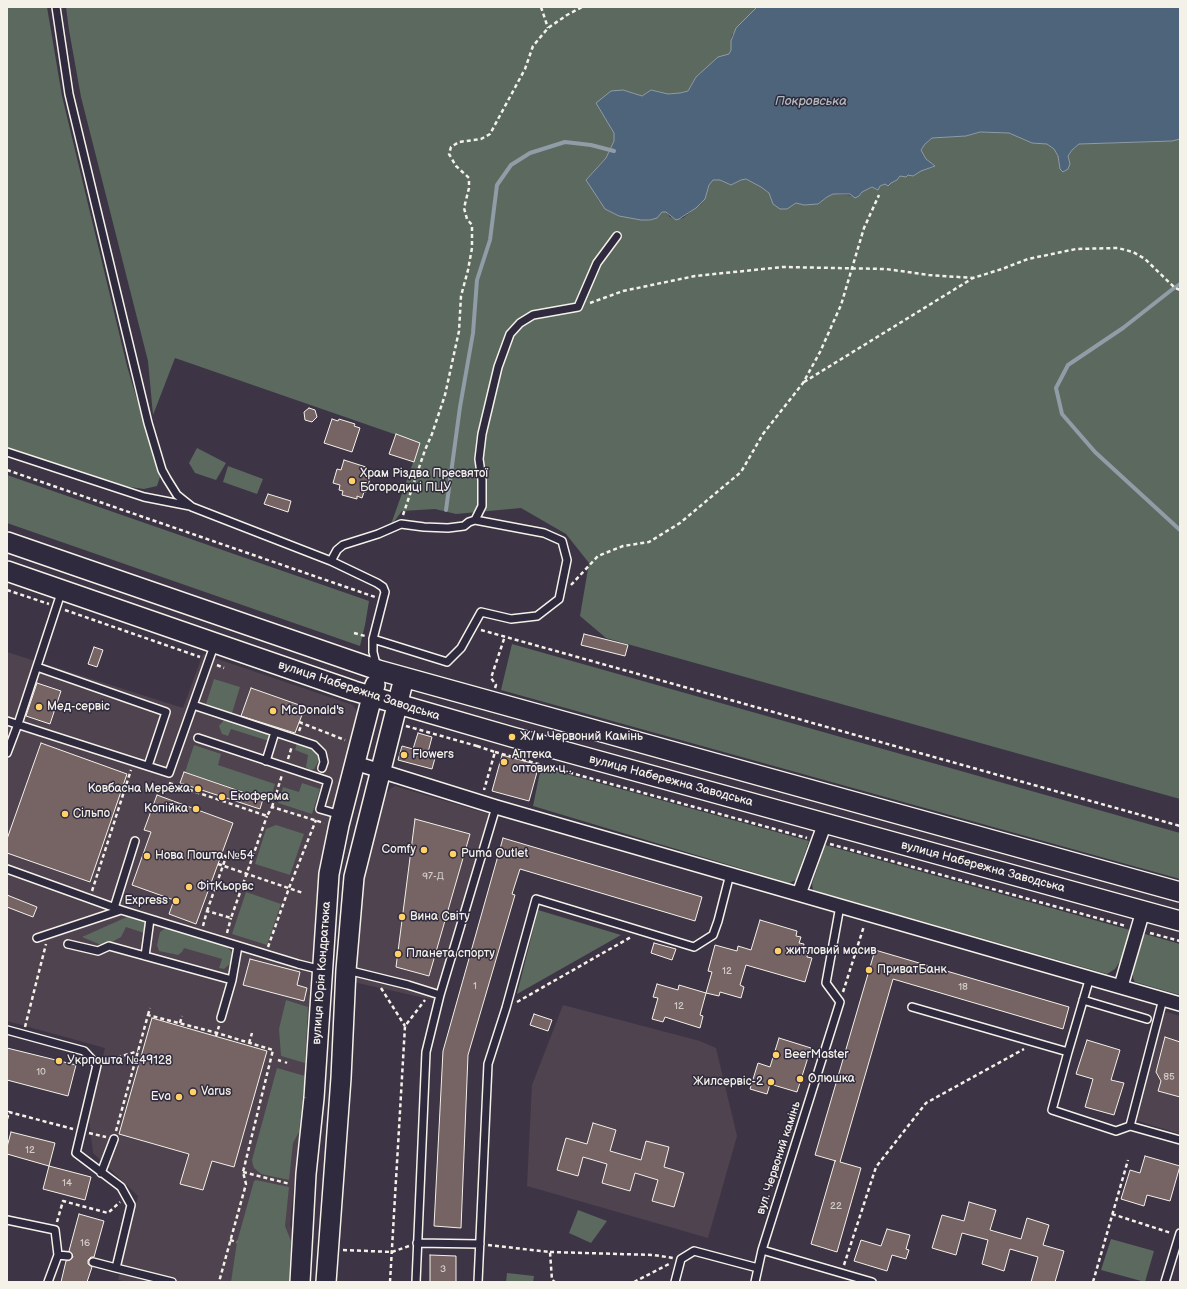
<!DOCTYPE html>
<html>
<head>
<meta charset="utf-8">
<style>
	body { margin:0 }
	#map { position:relative; width:1187px; height:1289px; overflow:hidden; background:#3d3545; font-family:"Balsamiq Sans",sans-serif }
	canvas { display:block }
	.frame { position:absolute; inset:0; border:8px solid #f4f1e8; pointer-events:none }
</style>
</head>
<body>
<div id="map">
<canvas width="1187" height="1289"></canvas>
<div class="frame"></div>
</div>
<script>
const c = document.querySelector('canvas').getContext('2d');
c.lineJoin = 'round';
function paint(path, color) { c.fillStyle = color; c.fill(path, 'evenodd'); }
const toPath = rows => new Path2D(rows.map(r => 'M' + r).join(''));
function strokePath(path, color, width, dash) { c.strokeStyle = color; c.lineWidth = width; c.lineCap = dash ? 'butt' : 'round'; c.setLineDash(dash || []); c.stroke(path); }
function label(font, color, halo, rows, align = 'center') {
  c.font = font + ' "Balsamiq Sans",sans-serif'; c.lineWidth = 3; c.setLineDash([]); c.textBaseline = 'middle'; c.strokeStyle = halo; c.fillStyle = color; for (const [text, x, y, turn = 0] of rows) {
    c.save(); c.translate(x, y); c.rotate((+turn || 0) * Math.PI / 180); c.textAlign = isNaN(turn) ? turn : align; if (halo) c.strokeText(text, 0, 0); c.fillText(text, 0, 0); c.restore();
  }
}
paint(toPath([
	[7,652,183,708,203,654,353,705,357,711,357,717,304,1138,298,1146,290,1225,296,1239,295,1282,128,1282,118,1280,138,1196,93,1153,89,1119,105,1048,7,1021],
	[395,786,489,814,434,1000,353,982,362,879,382,798,391,788],
	[563,1005,700,1041,716,1048,737,1136,708,1238,527,1186,532,1085],
	[1167,1012,1180,1016,1180,1134,1135,1120,1161,1016]
]), '#4e434e');
paint(toPath([
	[7,7,47,7,62,96,127,366,160,477,157,486,144,489,116,485,7,448],
	[66,7,757,7,732,35,731,41,731,50,729,54,726,56,722,56,696,77,688,91,680,93,668,94,651,90,642,96,623,90,596,103,614,133,614,141,606,158,586,180,593,189,599,201,634,218,641,220,662,212,666,212,670,217,679,219,683,218,701,204,705,199,709,185,713,180,720,180,731,185,741,180,746,179,761,187,769,193,773,204,787,209,796,203,804,205,818,204,827,197,833,194,859,196,862,192,873,187,876,189,885,183,894,182,900,176,908,175,913,176,921,171,935,166,926,159,921,150,925,144,932,138,966,136,980,132,1009,133,1032,143,1047,144,1054,149,1058,156,1060,169,1070,164,1068,156,1072,150,1079,144,1172,141,1180,139,1180,799,606,638,580,616,589,563,566,534,521,508,456,514,435,509,402,511,390,527,420,443,175,358,153,415,148,361,81,97,69,30],
	[197,448,226,463,216,480,195,473,189,463],
	[228,466,263,479,257,494,223,482],
	[7,475,369,601,365,625,360,646,7,523],
	[512,644,1180,833,1180,879,501,690],
	[214,679,240,687,232,713,206,704],
	[224,720,227,720,271,734,269,741,231,729,228,736,222,734,219,726],
	[297,743,311,748,316,752,319,758,318,762,314,769,310,770,306,767,308,755,295,750],
	[194,745,221,754,218,765,275,784,270,800,185,772],
	[541,767,809,841,796,880,789,883,533,806],
	[302,783,320,789,312,814,278,803,283,787,299,792],
	[276,825,304,834,290,875,255,864,266,829],
	[825,845,1130,930,1122,958,1115,969,1107,974,813,890,812,884],
	[246,892,281,904,267,945,232,934],
	[538,910,621,935,517,994],
	[129,916,145,921,146,924,144,933,126,927,121,937,112,942,101,945,82,937],
	[166,928,227,947,231,951,233,961,224,969,219,968,222,959,184,948,182,952,178,955,159,951,157,945,160,932],
	[1145,934,1180,944,1180,995,1135,982,1133,978,1133,972,1143,936],
	[286,1000,308,1007,305,1063,281,1056,279,1029],
	[277,1068,305,1076,299,1132,293,1143,289,1180,261,1174,254,1168,253,1165,252,1160],
	[256,1180,289,1187,285,1226,291,1241,289,1282,231,1282,237,1242,254,1181],
	[578,1210,607,1221,591,1243,569,1233],
	[1111,1239,1154,1251,1145,1282,1101,1270],
	[507,1273,534,1276,533,1282,506,1282]
]), '#5b695f');
const water = toPath([
	[757,7,1180,7,1180,139,1172,141,1079,144,1072,150,1068,156,1070,164,1068,169,1063,172,1060,169,1058,156,1054,149,1047,144,1032,143,1009,133,980,132,966,136,932,138,925,144,921,150,926,159,935,166,921,171,913,176,908,175,906,177,900,176,897,180,891,183,888,186,885,184,880,186,878,190,872,187,862,192,859,196,855,198,850,194,833,194,827,197,818,204,804,205,796,203,787,209,780,209,773,204,769,193,761,187,746,179,741,180,731,185,720,180,713,180,709,185,705,199,696,208,679,219,676,220,666,212,662,212,657,218,650,220,641,220,619,216,605,209,586,180,606,158,614,141,614,133,596,103,611,91,623,90,642,96,651,90,668,94,680,93,688,91,696,77,718,57,729,54,731,50,731,41,736,28,757,7]
]);
paint(water, '#4e647a');
strokePath(water, '#909ca6', 1);
strokePath(toPath([
	[1176,287,1180,284],
	[1174,288,1123,328,1068,365,1056,388,1062,414,1095,452,1180,530],
	[446,510,460,407,473,333,477,280,490,240,497,185,511,165,530,153,565,142,591,145,614,151]
]), '#909ca6', 4);
const building = toPath([
	[309,408,315,410,317,417,312,422,305,420,304,412,309,408],
	[332,419,338,421,339,419,355,424,354,426,360,428,352,452,324,443,332,419],
	[396,434,420,443,414,462,389,454,396,434],
	[344,460,366,467,364,473,368,474,367,478,370,479,366,492,364,492,362,498,357,496,357,499,342,495,343,491,339,490,340,485,333,483,337,469,341,470,344,460],
	[268,494,291,501,288,512,264,504,268,494],
	[584,634,628,645,625,656,581,645,584,634],
	[94,647,103,650,97,667,88,664,94,647],
	[37,683,61,691,50,724,26,716,37,683],
	[251,688,305,707,295,733,241,716,251,688],
	[418,733,432,737,427,756,435,758,432,769,398,760,402,746,413,749,418,733],
	[41,743,127,774,90,882,7,853,7,839,41,743],
	[502,755,539,765,529,801,492,791,502,755],
	[184,772,263,799,260,809,180,783,184,772],
	[157,795,233,823,196,924,169,914,174,900,132,885,151,832,144,830,157,795],
	[415,819,470,834,429,976,396,967,415,819],
	[503,838,702,897,695,921,520,869,512,894,515,895,468,1055,461,1228,434,1226,443,1051,503,838],
	[7,895,37,907,33,917,7,907,7,895],
	[760,920,797,931,796,936,801,937,799,943,804,944,803,950,808,952,807,957,812,958,805,982,746,965,740,985,744,987,741,998,720,992,719,996,706,993,712,972,708,971,715,945,737,951,738,946,751,950,760,920],
	[654,943,676,949,672,960,651,953,654,943],
	[875,950,1069,1007,1063,1029,893,979,840,1162,861,1168,837,1252,811,1244,835,1161,836,1161,815,1155,875,950],
	[250,959,300,972,297,985,307,988,304,1001,243,985,250,959],
	[657,984,678,990,679,985,706,993,700,1015,703,1016,700,1028,665,1017,663,1022,652,1019,658,998,653,997,657,984],
	[534,1014,552,1020,548,1031,530,1025,534,1014],
	[152,1018,267,1051,234,1167,212,1161,203,1190,180,1184,189,1154,119,1134,152,1018],
	[1165,1037,1180,1042,1180,1097,1158,1091,1161,1081,1156,1072,1165,1037],
	[779,1038,811,1048,797,1092,770,1084,767,1094,750,1089,758,1063,770,1067,779,1038],
	[1087,1040,1120,1050,1111,1080,1124,1083,1114,1115,1085,1107,1093,1079,1076,1074,1087,1040],
	[7,1048,76,1065,68,1096,7,1080,7,1048],
	[593,1123,616,1130,610,1151,641,1160,646,1141,669,1147,664,1167,684,1173,674,1207,652,1201,658,1180,635,1173,630,1191,602,1183,607,1164,583,1157,578,1176,557,1170,566,1138,587,1144,593,1123],
	[11,1132,55,1143,49,1166,7,1154,7,1147,11,1132],
	[1145,1156,1180,1166,1170,1201,1147,1195,1144,1206,1121,1199,1130,1170,1140,1173,1145,1156],
	[49,1166,91,1177,85,1200,43,1189,49,1166],
	[969,1202,996,1210,990,1230,1021,1239,1027,1218,1049,1225,1043,1245,1064,1251,1055,1282,1031,1282,1038,1257,1010,1249,1004,1271,982,1264,988,1240,962,1233,956,1255,932,1248,942,1215,964,1221,969,1202],
	[79,1214,104,1221,94,1257,91,1257,88,1260,88,1264,92,1267,87,1282,61,1282,66,1261,70,1260,73,1257,72,1254,69,1251,79,1214],
	[887,1229,910,1235,906,1249,909,1250,906,1259,892,1255,887,1271,854,1261,861,1240,881,1246,887,1229],
	[430,1255,456,1256,456,1282,430,1282,430,1255]
]);
paint(building, '#766363');
strokePath(building, '#f4f1e8', 1);
const service = toPath([
	[56,7,69,94,148,423,162,470,167,479,177,495,192,507,331,561,377,583,383,587,385,592,373,639,373,652,377,668],
	[7,452,144,497,190,506],
	[475,520,482,506,482,480,479,459,482,434,498,367,510,334,520,323,533,315,578,307,597,263,617,236],
	[331,561,337,550,343,545,378,534,401,524,424,527,448,528,464,526,469,522,475,520,544,533,562,541,567,560,559,599,537,616,511,619,481,612,461,648,447,662,373,639],
	[37,667,166,712,148,766],
	[193,705,314,745,322,753,324,762,322,768],
	[7,721,169,773,215,643],
	[198,738,328,781,320,809,341,815],
	[7,753,18,724,62,590],
	[266,761,275,732],
	[7,869,121,910,298,964,322,970],
	[114,908,135,841],
	[37,938,121,910],
	[68,944,98,951,109,946,232,980],
	[145,956,150,919],
	[347,970,408,985,440,995],
	[1083,1000,1147,1019],
	[912,1007,1068,1052,1090,977],
	[221,1018,232,980,238,946],
	[7,1030,84,1051,97,1065,76,1153,121,1187,131,1205,116,1268,172,1282],
	[1068,1052,1052,1110,1116,1131,1130,1126,1180,1140],
	[1130,1126,1163,999],
	[101,1173,114,1139],
	[7,1220,55,1230,58,1255],
	[417,1243,480,1244],
	[762,1250,872,1282],
	[93,1262,116,1268],
	[48,1282,58,1255,68,1256],
	[416,1282,426,1052,440,995,496,807],
	[478,1282,488,1064,506,1008,536,899,694,947,713,935,718,921,730,874],
	[675,1282,681,1259,694,1251,758,1268],
	[755,1282,762,1250,840,1002,826,983,840,906],
	[1165,1282,1180,1233]
]);
const minor = toPath([
	[355,763,496,807,1180,1004],
	[799,894,825,823],
	[1121,986,1143,911]
]);
const secondary = toPath([
	[7,542,378,670,1180,892],
	[7,571,215,643,354,691,398,704,512,737,1180,921],
	[300,1282,306,1174,314,1098,329,874,339,825,375,685],
	[326,1282,341,1078,346,970,354,877,404,678]
]);
strokePath(service, '#f4f1e8', 10);
strokePath(minor, '#f4f1e8', 16);
strokePath(secondary, '#f4f1e8', 22);
strokePath(toPath([
	[541,7,548,28],
	[590,303,623,291,695,276,783,267,886,269,929,275,973,278],
	[804,382,973,278,1002,269,1028,259,1076,249,1118,248,1133,252,1145,259,1175,288,1180,290],
	[7,470,375,597],
	[403,515,425,450,432,434,445,395,459,331,461,296,468,270,472,248,472,225,467,219,464,208,469,188,469,178,456,166,449,154,451,147,459,142,481,139,490,134,525,69,533,46,548,28,567,15,582,7],
	[571,585,598,556,623,546,649,542,680,523,741,472,763,434,803,383,820,352,841,305,864,228,879,195],
	[7,590,49,604],
	[65,610,200,657],
	[481,630,1180,826],
	[354,633,365,636],
	[217,665,224,668],
	[495,688,496,685,491,678,505,636],
	[299,722,345,740],
	[406,726,477,746],
	[299,731,302,724],
	[477,746,495,752,484,790],
	[495,752,807,838],
	[288,759,292,746],
	[169,783,267,816,272,807,324,823],
	[272,807,282,775],
	[830,844,1126,926],
	[218,864,303,893],
	[92,891,131,770],
	[207,911,226,857,224,855],
	[203,926,207,911,231,918,267,816],
	[227,933,231,918],
	[1150,933,1180,941],
	[268,947,289,888,316,820],
	[381,988,405,1026],
	[843,992,864,926],
	[517,1002,631,937],
	[148,1015,150,1008],
	[180,1023,182,1016],
	[25,1027,46,944],
	[216,1036,219,1026],
	[249,1043,252,1033],
	[278,1060,281,1061],
	[104,1062,138,1051],
	[285,1062,287,1063],
	[7,1119,9,1112,73,1129],
	[116,1131,148,1015,217,1033,273,1050,243,1172,246,1184,219,1282],
	[89,1133,106,1137],
	[243,1172,290,1184],
	[1112,1214,1171,1233],
	[57,1222,63,1201,108,1213,120,1202],
	[230,1240,237,1242],
	[488,1245,550,1252,552,1280,555,1282],
	[343,1250,392,1252,409,1246],
	[550,1252,654,1255,673,1258],
	[844,1265,876,1167,926,1103,1024,1049],
	[390,1282,405,1026,425,1000],
	[634,1282,671,1263],
	[1093,1282,1128,1160]
]), '#f4f1e8', 2.5, [4, 3]);
strokePath(service, '#2f2a3d', 7);
strokePath(minor, '#2f2a3d', 13);
strokePath(secondary, '#2f2a3d', 19);
for (const [x, y, r, color] of [
	[352,481,4,"#ffd166"],
	[39,707,4,"#ffd166"],
	[273,711,4,"#ffd166"],
	[512,737,4,"#ffd166"],
	[404,755,4,"#ffd166"],
	[504,762,4,"#ffd166"],
	[198,789,4,"#ffd166"],
	[222,797,4,"#ffd166"],
	[196,809,4,"#ffd166"],
	[65,814,4,"#ffd166"],
	[424,850,4,"#ffd166"],
	[453,854,4,"#ffd166"],
	[147,856,4,"#ffd166"],
	[189,887,4,"#ffd166"],
	[176,901,4,"#ffd166"],
	[402,917,4,"#ffd166"],
	[778,951,4,"#ffd166"],
	[398,954,4,"#ffd166"],
	[869,970,4,"#ffd166"],
	[776,1055,4,"#ffd166"],
	[59,1061,4,"#ffd166"],
	[800,1079,4,"#ffd166"],
	[771,1082,4,"#ffd166"],
	[193,1092,4,"#ffd166"],
	[179,1097,4,"#ffd166"]
]) { const dot = new Path2D(); dot.arc(x, y, r, 0, 2 * Math.PI); c.fillStyle = color; c.fill(dot); strokePath(dot, '#2f2a3d', 1.5); }
label('10px', '#d4cec7', null, [
	["97-Д",433,876],
	["12",727,971],
	["1",475,986],
	["18",963,987],
	["12",679,1006],
	["10",41,1072],
	["85",1169,1077],
	["12",30,1150],
	["14",67,1183],
	["22",836,1206],
	["16",85,1243],
	["3",443,1269]
]);
label('12px', '#f4f1e8', '#2f2a3d', [
	["Храм Різдва Пресвятої",360,474],
	["Богородиці ПЦУ",360,488],
	["Мед-сервіс",47,707],
	["McDonald's",281,711],
	["Ж/м Червоний Камінь",520,737],
	["Flowers",412,755],
	["Аптека",512,755],
	["оптових ц‥",512,769],
	["Ковбасна Мережа",190,789,"right"],
	["Екоферма",230,797],
	["Копійка",188,809,"right"],
	["Сільпо",73,814],
	["Comfy",416,850,"right"],
	["Puma Outlet",461,854],
	["Нова Пошта №54",155,856],
	["ФiтКьорвс",197,887],
	["Express",168,901,"right"],
	["Вина Світу",410,917],
	["житловий масив",786,951],
	["Планета спорту",406,954],
	["ПриватБанк",877,970],
	["BeerMaster",784,1055],
	["Укрпошта №49128",67,1061],
	["Олюшка",808,1079],
	["Жилсервіс-2",763,1082,"right"],
	["Varus",201,1092],
	["Eva",171,1097,"right"]
], 'left');
label('12px', '#f4f1e8', '#2f2a3d', [
	["вулиця Набережна Заводська",359,691,18],
	["вулиця Набережна Заводська",671,781,15],
	["вулиця Набережна Заводська",983,867,15],
	["вулиця Юрія Кондратюка",322,973,-86],
	["вул. Червоний камінь",779,1158,-72]
]);
label('italic 13px', '#b2b9bc', '#2f2a3d', [
	["Покровська",811,102]
]);
</script>
</body>
</html>
